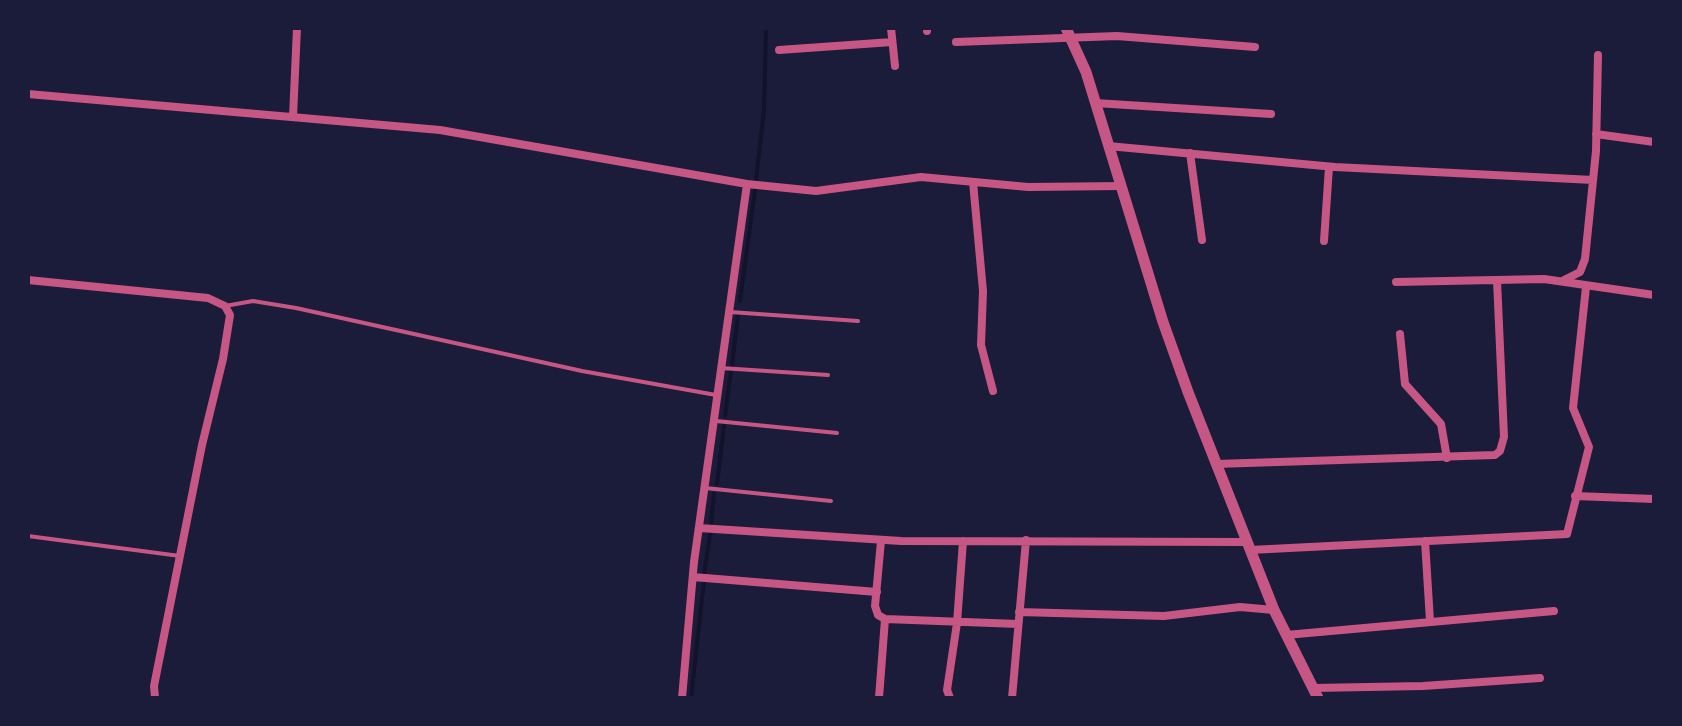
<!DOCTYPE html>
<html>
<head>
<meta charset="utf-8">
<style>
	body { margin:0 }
	#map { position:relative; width:1682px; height:726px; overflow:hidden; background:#1b1b3a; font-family:Arial,sans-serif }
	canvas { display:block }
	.frame { position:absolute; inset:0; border:30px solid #1b1b3a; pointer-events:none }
</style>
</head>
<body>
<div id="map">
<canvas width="1682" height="726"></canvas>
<div class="frame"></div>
</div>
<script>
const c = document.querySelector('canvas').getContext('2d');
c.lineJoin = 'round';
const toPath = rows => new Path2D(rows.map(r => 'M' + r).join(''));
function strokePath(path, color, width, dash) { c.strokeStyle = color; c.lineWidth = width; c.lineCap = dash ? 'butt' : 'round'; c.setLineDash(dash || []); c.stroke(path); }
strokePath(toPath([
	[756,180,764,110,766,28],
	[740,301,755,190],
	[732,365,738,315],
	[725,416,731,371],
	[717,484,724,426],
	[711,524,714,494],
	[704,575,710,534],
	[691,698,704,581]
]), '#12122b', 4);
strokePath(toPath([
	[225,306,253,301,296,308,582,371,716,395],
	[730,312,858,321],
	[721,368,828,375],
	[716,421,837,433],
	[705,488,831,501],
	[28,536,180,556]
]), '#c65784', 4);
strokePath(toPath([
	[891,28,895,66],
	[927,28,927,31],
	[956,42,1117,36,1255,47],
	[779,50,892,42],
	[28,94,440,130,747,184,816,191,921,177,1028,187,1121,186],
	[1095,103,1271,114],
	[293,117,297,28],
	[1596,134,1654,142],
	[1108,146,1335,167,1593,180],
	[1190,153,1202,240],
	[973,182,983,291,981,345,993,391],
	[1324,241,1329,167],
	[28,280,208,298,225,306,230,315,223,359,202,445,154,686,155,698],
	[1564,280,1580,272,1585,259,1596,151,1598,55],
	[1396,282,1544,279,1654,295],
	[1400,334,1405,384,1441,424,1447,458],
	[1216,464,1495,455,1500,451,1504,437,1497,280],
	[1575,496,1654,499],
	[699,528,901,541,1246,542],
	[881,541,875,606,878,615,885,619,1018,624],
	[1425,541,1430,621],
	[1250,550,1567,534,1589,447,1573,408,1586,287],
	[693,577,877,592],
	[1019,612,1164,616,1240,607,1274,610],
	[1286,635,1554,611],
	[1313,688,1423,686,1540,678],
	[682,698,694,562,747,184],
	[879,698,885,619],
	[950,698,947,690,957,623,963,541],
	[1012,698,1026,540]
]), '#c65784', 8);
strokePath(toPath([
	[1066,28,1086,72,1163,322,1188,392,1274,610,1318,698]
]), '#c65784', 11);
</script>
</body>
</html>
